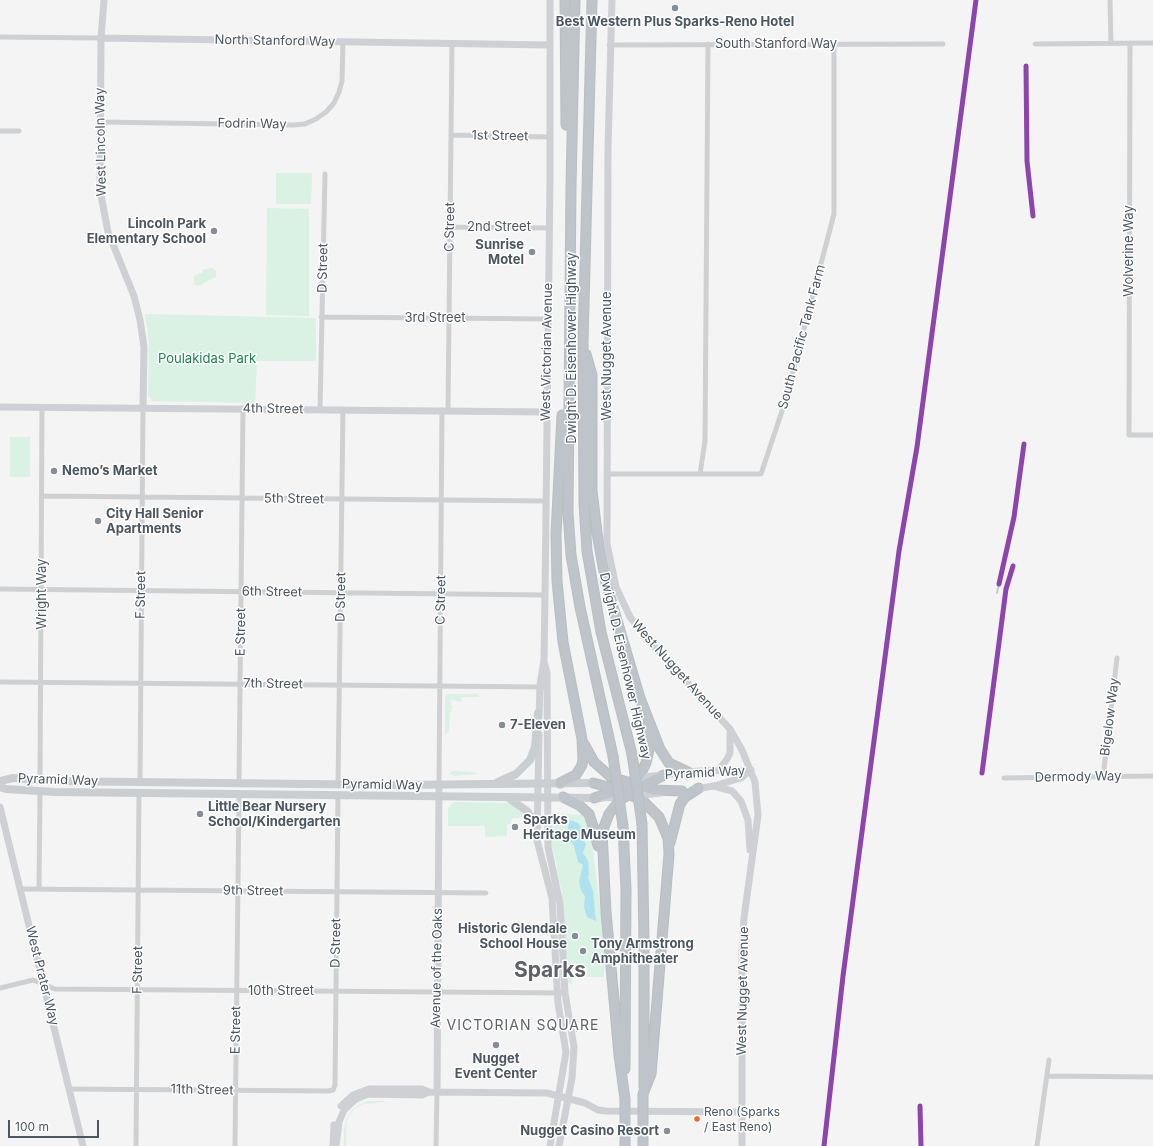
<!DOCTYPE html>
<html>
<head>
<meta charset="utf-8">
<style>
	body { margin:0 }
	#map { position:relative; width:1153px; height:1146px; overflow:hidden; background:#f4f4f4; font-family:Inter,sans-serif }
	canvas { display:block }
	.scale { position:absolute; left:8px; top:1120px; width:91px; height:18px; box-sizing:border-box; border:2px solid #4a5661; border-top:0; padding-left:5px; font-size:12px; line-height:14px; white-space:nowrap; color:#4a5661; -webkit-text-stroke:3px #fff; paint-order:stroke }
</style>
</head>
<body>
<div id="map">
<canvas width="1153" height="1146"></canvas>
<div class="scale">100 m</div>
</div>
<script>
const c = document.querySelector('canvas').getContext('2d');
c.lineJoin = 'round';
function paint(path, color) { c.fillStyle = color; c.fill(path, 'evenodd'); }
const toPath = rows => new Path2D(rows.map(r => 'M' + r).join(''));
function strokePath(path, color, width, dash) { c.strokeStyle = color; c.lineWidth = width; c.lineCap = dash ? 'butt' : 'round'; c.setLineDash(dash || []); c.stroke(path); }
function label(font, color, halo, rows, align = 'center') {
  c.font = font + ' Inter,sans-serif'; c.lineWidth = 3; c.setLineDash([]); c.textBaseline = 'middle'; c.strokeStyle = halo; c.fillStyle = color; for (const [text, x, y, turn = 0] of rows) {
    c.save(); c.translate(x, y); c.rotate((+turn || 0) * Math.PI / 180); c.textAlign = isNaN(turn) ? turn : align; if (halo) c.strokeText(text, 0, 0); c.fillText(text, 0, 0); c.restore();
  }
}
paint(toPath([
	[276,173,312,173,311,204,276,204],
	[267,208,309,209,309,316,266,315],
	[212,268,216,271,216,277,198,286,194,284,194,276,203,272,202,270],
	[145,314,316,318,316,361,257,361,255,403,152,401,148,395,149,344],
	[10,437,30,437,30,477,10,477],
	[447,694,478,694,479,697,462,697,461,702,451,700,450,705,453,706,450,713,449,731,445,735,445,696],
	[453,771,473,772,479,774,455,776,449,774],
	[454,802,509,803,522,810,522,818,512,818,511,824,507,824,507,836,485,837,485,826,448,826,448,808],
	[552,813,582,815,585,817,590,828,604,937,604,977,586,977,587,967,572,967,572,985,568,983,561,899,562,891,556,870,557,867,553,850,550,848],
	[367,1101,385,1101,385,1102,363,1104,354,1109,348,1118,346,1128,346,1146,344,1146,344,1129,348,1116,353,1109,357,1106]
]), '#d9f2e3');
paint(toPath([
	[570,820,578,823,583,829,583,840,586,844,583,853,588,861,589,874,588,877,593,891,596,921,587,917,584,907,585,896,581,891,579,881,583,865,578,862,574,846,568,838,571,831,567,830]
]), '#aee2f0');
const highway = toPath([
	[565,0,566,125],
	[575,0,571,186,568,513,571,555,580,607,613,756],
	[592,0,583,343,584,504,587,551,601,632,632,754],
	[586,354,592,375,592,490,597,533,606,583,640,698,660,749,669,763,688,772],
	[584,744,594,762,611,777,654,790,682,791],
	[560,783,576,775,582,765,583,759,582,739,563,642,557,581,556,534,562,415],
	[593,783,620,790,643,801,659,817,668,838,669,854,651,1074,643,1094],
	[563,797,579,805,589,814,593,826,598,846],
	[594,798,623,789,640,775,646,763,649,750,646,727],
	[642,824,644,941,644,1087],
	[623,826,626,890,625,1069],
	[670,843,680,804,685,797,699,788],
	[625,1099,619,1055,606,912,602,832,609,814,619,801,638,788,664,775]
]);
strokePath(highway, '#b9bec3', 11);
strokePath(toPath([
	[1110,0,1111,43],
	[0,37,101,38],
	[1130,43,1129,435,1153,435],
	[1035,44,1153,43],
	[609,45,943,44],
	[100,122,293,125,305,124,316,119,326,112,334,103,339,92,342,81,343,42],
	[0,131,19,131],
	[451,135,549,137],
	[450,227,549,228],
	[321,317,548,319],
	[320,409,325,174],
	[448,410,452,44],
	[607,474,761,474,784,405,834,214,834,44],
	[700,474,705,441,708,44],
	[43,496,546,501],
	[0,589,545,595],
	[0,682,543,687],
	[1103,777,1117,658],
	[1004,778,1153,776],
	[40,781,42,407],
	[140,782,143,407],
	[239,783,243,408],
	[338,784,343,409],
	[439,785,442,410],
	[20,889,486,893],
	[39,889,40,792],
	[0,988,33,980,55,989,565,993],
	[1047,1076,1153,1077],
	[69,1089,328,1091,333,1090,335,1085,338,795],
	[136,1146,139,793],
	[235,1146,239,794],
	[436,1146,437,1092],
	[1037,1146,1049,1060]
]), '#ced0d2', 5);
strokePath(toPath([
	[104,0,101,38,100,190,108,232,134,296,140,320,144,347,143,407],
	[612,0,608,148,607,544,616,587,630,617,651,643,730,729,742,750,755,782,758,815,744,918,742,949,742,1146],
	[101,38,549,45],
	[0,407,547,412],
	[544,662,547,673,548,847,560,904,565,993,574,1047,572,1078,559,1146],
	[539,717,540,685,544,660,545,595,550,178,550,0],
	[539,734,537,840,552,898,558,1003,566,1052,550,1146],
	[719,770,727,759,730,753,730,729],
	[635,778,699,771,751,770],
	[717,787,732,791,741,801,748,820,750,850],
	[695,789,714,786,741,778,751,770],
	[634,796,661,793],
	[598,798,624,797],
	[0,807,83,1146],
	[437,1092,439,785],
	[341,1106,353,1095,369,1089,422,1089,429,1092],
	[333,1146,334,1125],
	[336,1146,339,1122,344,1110,356,1099,368,1094,422,1095,429,1092,547,1093,585,1103,598,1110,606,1111,742,1112]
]), '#ced0d4', 7);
strokePath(toPath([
	[0,781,13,778,49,781,394,785,593,783],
	[498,782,516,774,530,760,535,747,538,713],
	[0,787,6,789,55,792,594,798],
	[507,797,527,811,537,825]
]), '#caced1', 8);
strokePath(highway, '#bec4c9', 9);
strokePath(toPath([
	[1026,66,1027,161,1033,216],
	[997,593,1014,517,1024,444],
	[982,773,1006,589,1013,566],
	[920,1106,921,1146]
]), '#c9cacc', 2);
const highwayBridge = toPath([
	[632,754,642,824],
	[613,756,623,826],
	[625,1146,625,1099],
	[643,1146,643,1094]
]);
strokePath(highwayBridge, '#b9bec3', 11, []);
strokePath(highwayBridge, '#bec4c9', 9);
strokePath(toPath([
	[1026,66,1027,161,1033,216],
	[999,584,1014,517,1024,444],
	[982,773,1006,589,1013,566],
	[920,1106,921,1146],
	[824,1146,843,976,899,551,917,447,976,0]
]), '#8e44ad', 5);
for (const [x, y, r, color] of [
	[675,8,4,"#868d94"],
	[214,231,4,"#868d94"],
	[532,252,4,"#868d94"],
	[54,471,4,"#868d94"],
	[98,521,4,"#868d94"],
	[502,725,4,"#868d94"],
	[200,814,4,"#868d94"],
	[515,827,4,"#868d94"],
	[575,936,4,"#868d94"],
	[583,951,4,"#868d94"],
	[496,1045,4,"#868d94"],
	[697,1119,3.5,"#f26522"],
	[667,1131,4,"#868d94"]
]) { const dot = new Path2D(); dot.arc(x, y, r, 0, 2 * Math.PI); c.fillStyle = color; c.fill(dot); strokePath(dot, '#fff', 1.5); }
label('12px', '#4a5661', '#fff', [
	["Reno (Sparks",704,1112],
	["/ East Reno)",704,1127]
], 'left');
label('bold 13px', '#4a5661', '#fff', [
	["Best Western Plus Sparks-Reno Hotel",675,22,"center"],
	["Lincoln Park",206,224,"right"],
	["Elementary School",206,239,"right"],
	["Sunrise",524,245,"right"],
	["Motel",524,260,"right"],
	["Nemo’s Market",62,471],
	["City Hall Senior",106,514],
	["Apartments",106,529],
	["7-Eleven",510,725],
	["Little Bear Nursery",208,807],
	["School/Kindergarten",208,822],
	["Sparks",523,820],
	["Heritage Museum",523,835],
	["Historic Glendale",567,929,"right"],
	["School House",567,944,"right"],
	["Tony Armstrong",591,944],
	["Amphitheater",591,959],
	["Nugget",496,1059,"center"],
	["Event Center",496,1074,"center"],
	["Nugget Casino Resort",659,1131,"right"]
], 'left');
label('13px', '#4a5661', '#fff', [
	["North Stanford Way",275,41,1],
	["South Stanford Way",776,44],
	["Fodrin Way",252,124,1],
	["1st Street",500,136,1],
	["West Lincoln Way",101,142,-91],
	["C Street",450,227,-89],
	["2nd Street",499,227],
	["Wolverine Way",1129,251,-90],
	["D Street",323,268,-89],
	["3rd Street",435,318],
	["South Pacific Tank Farm",802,337,-75],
	["Dwight D. Eisenhower Highway",572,348,-90],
	["West Victorian Avenue",547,352,-89],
	["West Nugget Avenue",607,356,-90],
	["4th Street",273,409,1],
	["5th Street",294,499,1],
	["6th Street",272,592,1],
	["Wright Way",42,594,-90],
	["F Street",141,595,-89],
	["D Street",341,597,-89],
	["C Street",441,600,-89],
	["E Street",241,632,-89],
	["Dwight D. Eisenhower Highway",625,666,77],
	["West Nugget Avenue",677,670,48],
	["7th Street",273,684,1],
	["Bigelow Way",1110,717,-83],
	["Pyramid Way",705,773,-3],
	["Dermody Way",1078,777,-1],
	["Pyramid Way",58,780,2],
	["Pyramid Way",382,785,1],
	["9th Street",253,891,1],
	["D Street",336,943,-89],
	["Avenue of the Oaks",437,968,-89],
	["F Street",138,970,-89],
	["West Prater Way",42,976,76],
	["10th Street",281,991],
	["West Nugget Avenue",743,991,-89],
	["E Street",236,1030,-89],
	["11th Street",202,1090,1]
]);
label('13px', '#17864f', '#fff', [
	["Poulakidas Park",207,359]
]);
c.letterSpacing = '1px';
label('14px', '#5f6368', '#fff', [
	["VICTORIAN SQUARE",523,1026]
]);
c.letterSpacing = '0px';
label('bold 21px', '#5f6368', '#fff', [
	["Sparks",550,971]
]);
</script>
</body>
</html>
